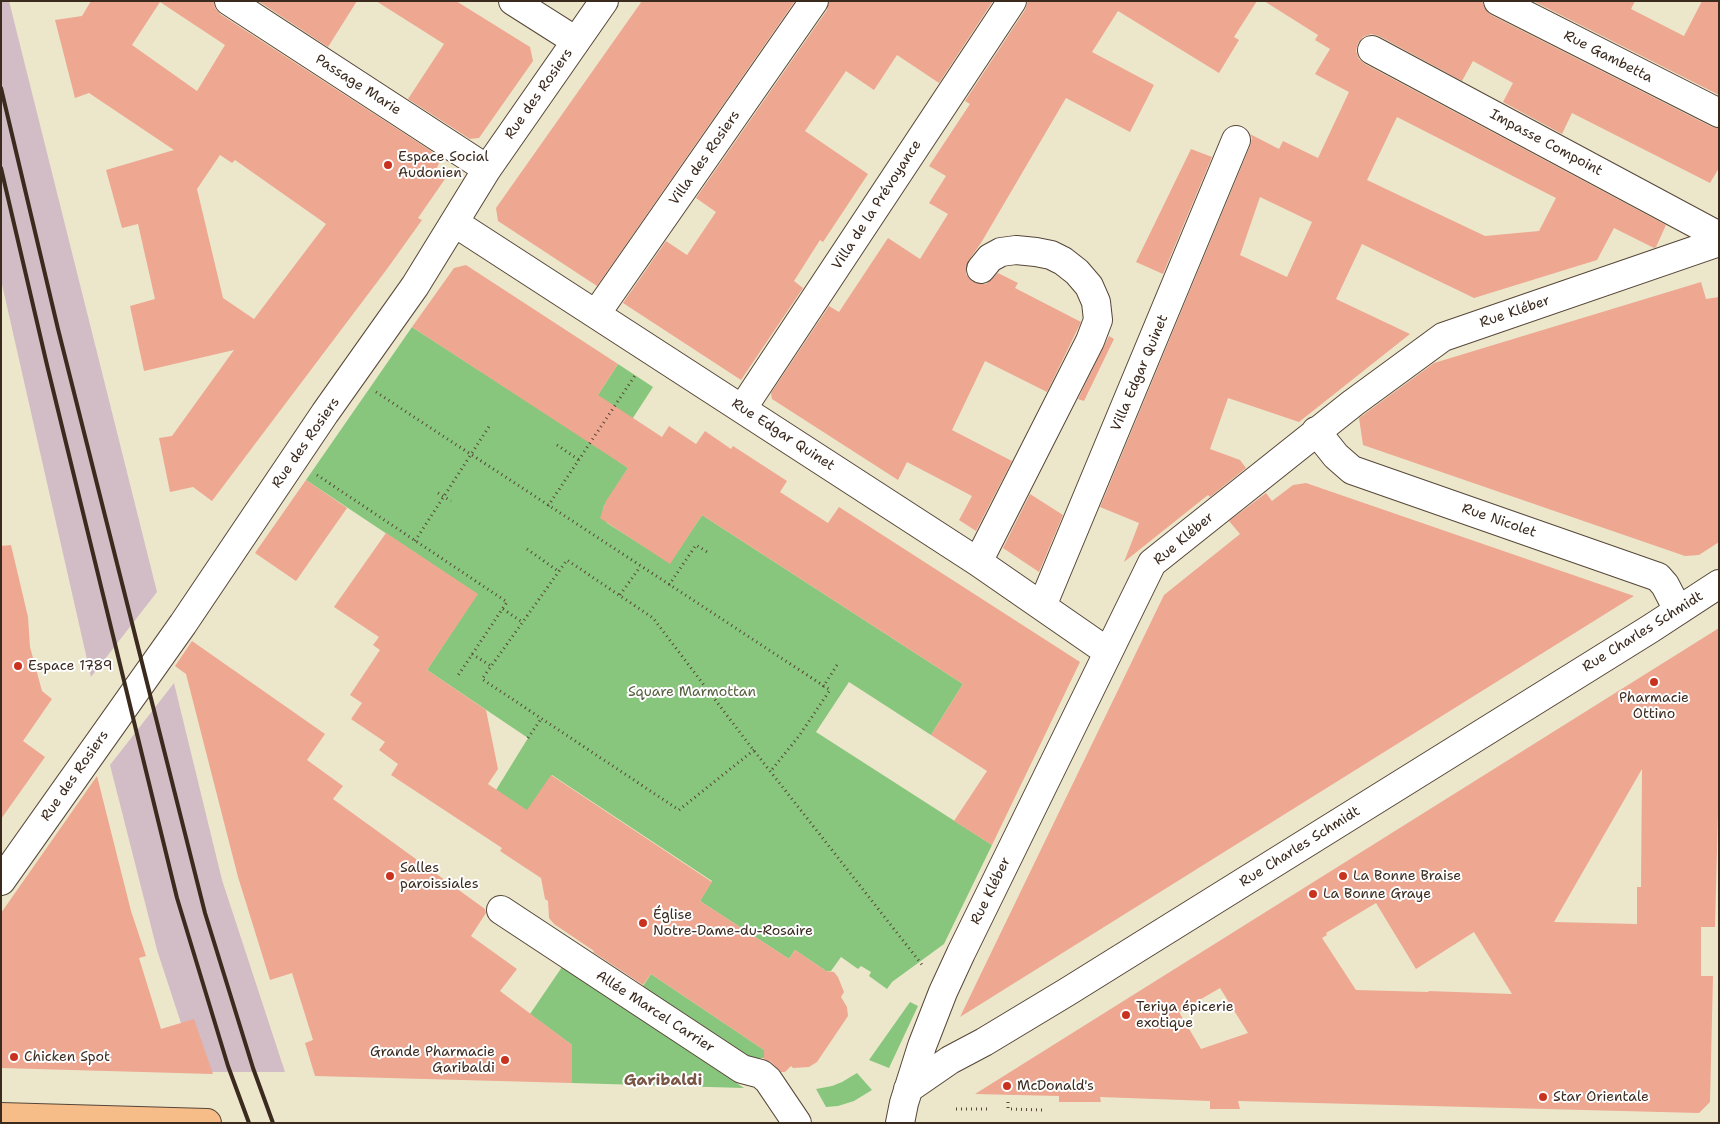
<!DOCTYPE html>
<html>
<head>
<meta charset="utf-8">
<style>
	body { margin:0 }
	#map { position:relative; width:1720px; height:1124px; overflow:hidden; background:#ece7cb; font-family:"Shantell Sans",sans-serif }
	canvas { display:block }
	.frame { position:absolute; inset:0; border:2px solid #3b2a1e; pointer-events:none }
</style>
</head>
<body>
<div id="map">
<canvas width="1720" height="1124"></canvas>
<div class="frame"></div>
</div>
<script>
const c = document.querySelector('canvas').getContext('2d');
c.lineJoin = 'round';
function paint(path, color) { c.fillStyle = color; c.fill(path, 'evenodd'); }
const toPath = rows => new Path2D(rows.map(r => 'M' + r).join(''));
function strokePath(path, color, width, dash) { c.strokeStyle = color; c.lineWidth = width; c.lineCap = dash ? 'butt' : 'round'; c.setLineDash(dash || []); c.stroke(path); }
function label(font, color, halo, rows, align = 'center') {
  c.font = font + ' "Shantell Sans",sans-serif'; c.lineWidth = 4; c.setLineDash([]); c.textBaseline = 'middle'; c.strokeStyle = halo; c.fillStyle = color; for (const [text, x, y, turn = 0] of rows) {
    c.save(); c.translate(x, y); c.rotate((+turn || 0) * Math.PI / 180); c.textAlign = isNaN(turn) ? turn : align; if (halo) c.strokeText(text, 0, 0); c.fillText(text, 0, 0); c.restore();
  }
}
paint(toPath([
	[1,1,9,1,157,592,91,677,1,280],
	[174,683,222,880,285,1072,197,1072,157,950,110,765]
]), '#d2bdc6');
paint(toPath([
	[412,327,574,432,618,364,653,387,609,455,628,468,604,506,602,515,607,523,670,563,702,515,963,684,931,735,849,682,816,732,992,845,944,944,892,982,887,989,869,976,871,972,861,966,858,969,841,957,831,971,826,971,795,950,789,959,700,901,712,881,552,775,523,817,496,790,528,738,427,670,477,594,306,480],
	[562,967,744,1088,572,1083,572,1045,530,1014],
	[651,974,767,1052,764,1058,750,1058,639,992],
	[910,1002,918,1006,889,1068,869,1060],
	[857,1073,872,1090,854,1101,838,1106,826,1107,816,1089,832,1086,842,1082]
]), '#89c67d');
paint(toPath([
	[91,1,214,1,215,8,220,14,442,158,435,171,445,179,418,218,422,220,387,269,212,501,193,487,170,492,159,438,172,436,234,350,144,371,130,306,155,299,138,224,122,228,106,170,174,150,89,93,75,98,55,20,82,16],
	[160,2,225,45,197,91,132,45],
	[220,155,232,163,235,160,326,224,254,319,223,298,197,189],
	[258,1,357,1,328,47],
	[376,1,456,1,530,47,533,61,479,138,470,139,408,99,444,44],
	[642,1,795,1,597,286,498,221,496,208],
	[829,1,993,1,939,83,897,55,874,90,846,71,805,131,868,174,823,242,820,240,794,281,803,288,741,380,623,303,666,241,687,255,716,212,696,198,827,10],
	[1028,1,1257,1,1234,37,1239,40,1219,73,1118,11,1092,52,1154,85,1130,132,1066,98,981,243,969,260,966,267,966,274,972,281,979,284,986,284,998,273,1018,283,1015,288,1081,322,1047,392,985,361,952,430,1012,461,976,531,959,520,972,496,907,462,898,480,772,399,771,393,829,306,839,312,888,238,920,259,948,214,929,203,946,176,929,166,970,104,965,101,1025,10],
	[1264,1,1482,1,1485,9,1491,15,1712,127,1719,128,1719,168,1710,183,1572,113,1562,134,1503,102,1513,83,1473,61,1462,81,1379,36,1371,34,1363,37,1358,43,1356,51,1359,59,1365,64,1666,225,1656,247,1654,248,1614,228,1597,260,1474,298,1362,244,1336,299,1410,334,1299,422,1228,398,1210,449,1240,460,1246,468,1210,497,1208,495,1124,562,1139,523,1100,507,1250,146,1252,138,1250,134,1279,149,1283,141,1318,158,1349,92,1315,74,1330,49,1315,40,1318,35],
	[1397,117,1556,198,1539,231,1485,236,1367,180],
	[1260,197,1312,222,1287,277,1240,255],
	[1533,1,1635,1,1631,9,1684,36,1702,1,1719,1,1719,95],
	[1191,149,1212,157,1163,274,1136,262],
	[466,265,618,364,598,395,662,437,669,426,696,444,705,431,731,449,733,446,787,481,780,492,828,523,839,507,1080,662,992,845,954,821,987,771,931,735,963,684,702,515,670,564,600,518,606,501,628,468,412,327,454,268],
	[1701,282,1706,299,1719,297,1719,542,1699,555,1685,556,1363,445,1359,418,1434,363],
	[1109,336,1114,339,1084,401,1078,399],
	[306,480,347,508,296,581,255,553],
	[1306,483,1634,596,960,1017,1164,595,1240,534,1229,521,1266,493,1272,501,1293,485],
	[1030,494,1063,515,1039,572,1003,548],
	[386,533,478,594,427,670,486,710,498,769,488,784,527,810,551,775,712,882,700,901,789,959,795,950,826,971,834,972,838,977,844,992,841,997,847,1007,848,1016,817,1062,809,1067,793,1068,791,1066,785,1072,781,1072,771,1062,764,1059,764,1050,651,974,643,985,593,952,594,951,554,924,549,918,548,901,545,899,541,878,500,851,502,848,391,775,398,764,379,750,385,742,351,719,362,703,350,695,380,650,373,645,379,637,334,607],
	[11,545,28,617,30,647,42,691,52,699,23,741,45,757,1,819,1,546],
	[1719,628,1719,772,1715,927,1701,927,1701,976,1713,976,1710,1102,1699,1113,1238,1101,1240,1109,1210,1109,1210,1101,1100,1097,1101,1102,1059,1102,1059,1096,975,1094],
	[1642,769,1641,887,1637,887,1637,924,1554,922],
	[1376,903,1416,969,1474,932,1512,994,1428,991,1429,992,1356,990,1322,938,1327,935,1326,933],
	[1220,988,1248,1033,1201,1049,1179,1012],
	[192,641,325,734,307,760,343,786,333,799,485,909,486,913,471,936,517,969,500,991,572,1045,572,1083,315,1076,305,1043,313,1040,292,973,270,980,238,877,186,674,175,666],
	[97,776,131,911,146,956,139,958,161,1029,194,1019,213,1074,1,1068,1,913]
]), '#eea791');
const minor = toPath([
	[229,1,487,169],
	[513,1,576,41],
	[1498,1,1719,113],
	[1372,50,1719,236],
	[455,223,978,562,1108,652],
	[596,314,814,1],
	[742,409,1012,1],
	[1316,431,1336,456,1352,470,1658,577,1665,585,1678,610],
	[978,562,1090,341,1098,320,1096,302,1089,286,1077,272,1063,261,1051,255,1036,252,1016,250,1001,252,990,258,981,269],
	[1042,606,1236,140],
	[1,881,183,624,325,413,415,286,487,169,604,1],
	[501,910,742,1069,761,1074,768,1080,797,1123],
	[908,1089,950,1060,984,1042,1067,992,1650,629,1719,584],
	[900,1123,904,1103,922,1046,943,992,961,953,1152,563,1353,403,1443,337,1719,242]
]);
const major = toPath([
	[1,1117,207,1123]
]);
strokePath(minor, '#564638', 30);
strokePath(major, '#564638', 30);
strokePath(toPath([
	[376,392,830,690,799,736,770,772],
	[557,445,579,460],
	[317,475,507,602,457,677],
	[438,493,451,501],
	[548,506,636,374],
	[415,541,490,425],
	[527,549,558,571],
	[669,585,696,545,709,553],
	[620,595,640,567],
	[503,609,522,622],
	[472,654,491,666],
	[823,687,837,665],
	[528,738,541,719],
	[754,750,679,810,482,679,567,560,653,618,748,743,923,966],
	[1008,1102,1008,1109,1045,1110],
	[956,1109,991,1109]
]), '#564638', 3, [1, 4]);
strokePath(minor, '#fff', 28);
strokePath(major, '#f7bd88', 28);
strokePath(toPath([
	[1,88,58,329,205,913,253,1068,273,1123],
	[1,168,47,365,177,898,228,1066,249,1123]
]), '#3b2a1e', 4);
for (const [x, y, r, color] of [
	[388,165,5,"#c8321e"],
	[18,666,5,"#c8321e"],
	[1654,682,5,"#c8321e"],
	[390,876,5,"#c8321e"],
	[1343,876,5,"#c8321e"],
	[1313,894,5,"#c8321e"],
	[643,923,5,"#c8321e"],
	[1126,1015,5,"#c8321e"],
	[14,1057,5,"#c8321e"],
	[505,1060,5,"#c8321e"],
	[1007,1086,5,"#c8321e"],
	[1543,1097,5,"#c8321e"]
]) { const dot = new Path2D(); dot.arc(x, y, r, 0, 2 * Math.PI); c.fillStyle = color; c.fill(dot); strokePath(dot, '#fff', 2); }
label('14px', '#3b2a1e', '#fff', [
	["Rue Gambetta",1608,57,27],
	["Passage Marie",358,85,33],
	["Rue des Rosiers",539,94,-55],
	["Impasse Compoint",1546,143,28],
	["Villa des Rosiers",705,158,-55],
	["Villa de la Prévoyance",877,205,-57],
	["Rue Kléber",1515,312,-19],
	["Villa Edgar Quinet",1140,373,-67],
	["Rue Edgar Quinet",783,435,33],
	["Rue des Rosiers",306,443,-55],
	["Rue Nicolet",1499,521,19],
	["Rue Kléber",1184,539,-40],
	["Rue Charles Schmidt",1643,632,-32],
	["Rue des Rosiers",75,776,-55],
	["Rue Charles Schmidt",1300,847,-32],
	["Rue Kléber",991,891,-64],
	["Allée Marcel Carrier",655,1012,33]
]);
label('14px', '#3b2a1e', '#fff', [
	["Espace Social",398,157],
	["Audonien",398,173],
	["Espace 1789",28,666],
	["Pharmacie",1654,698,"center"],
	["Ottino",1654,714,"center"],
	["Salles",400,868],
	["paroissiales",400,884],
	["La Bonne Braise",1353,876],
	["La Bonne Graye",1323,894],
	["Église",653,915],
	["Notre-Dame-du-Rosaire",653,931],
	["Teriya épicerie",1136,1007],
	["exotique",1136,1023],
	["Grande Pharmacie",495,1052,"right"],
	["Garibaldi",495,1068,"right"],
	["Chicken Spot",24,1057],
	["McDonald's",1017,1086],
	["Star Orientale",1553,1097]
], 'left');
label('14px', '#56613f', '#fff', [
	["Square Marmottan",692,692]
]);
label('bold 16px', '#7a5646', '#fff', [
	["Garibaldi",663,1081]
]);
</script>
</body>
</html>
